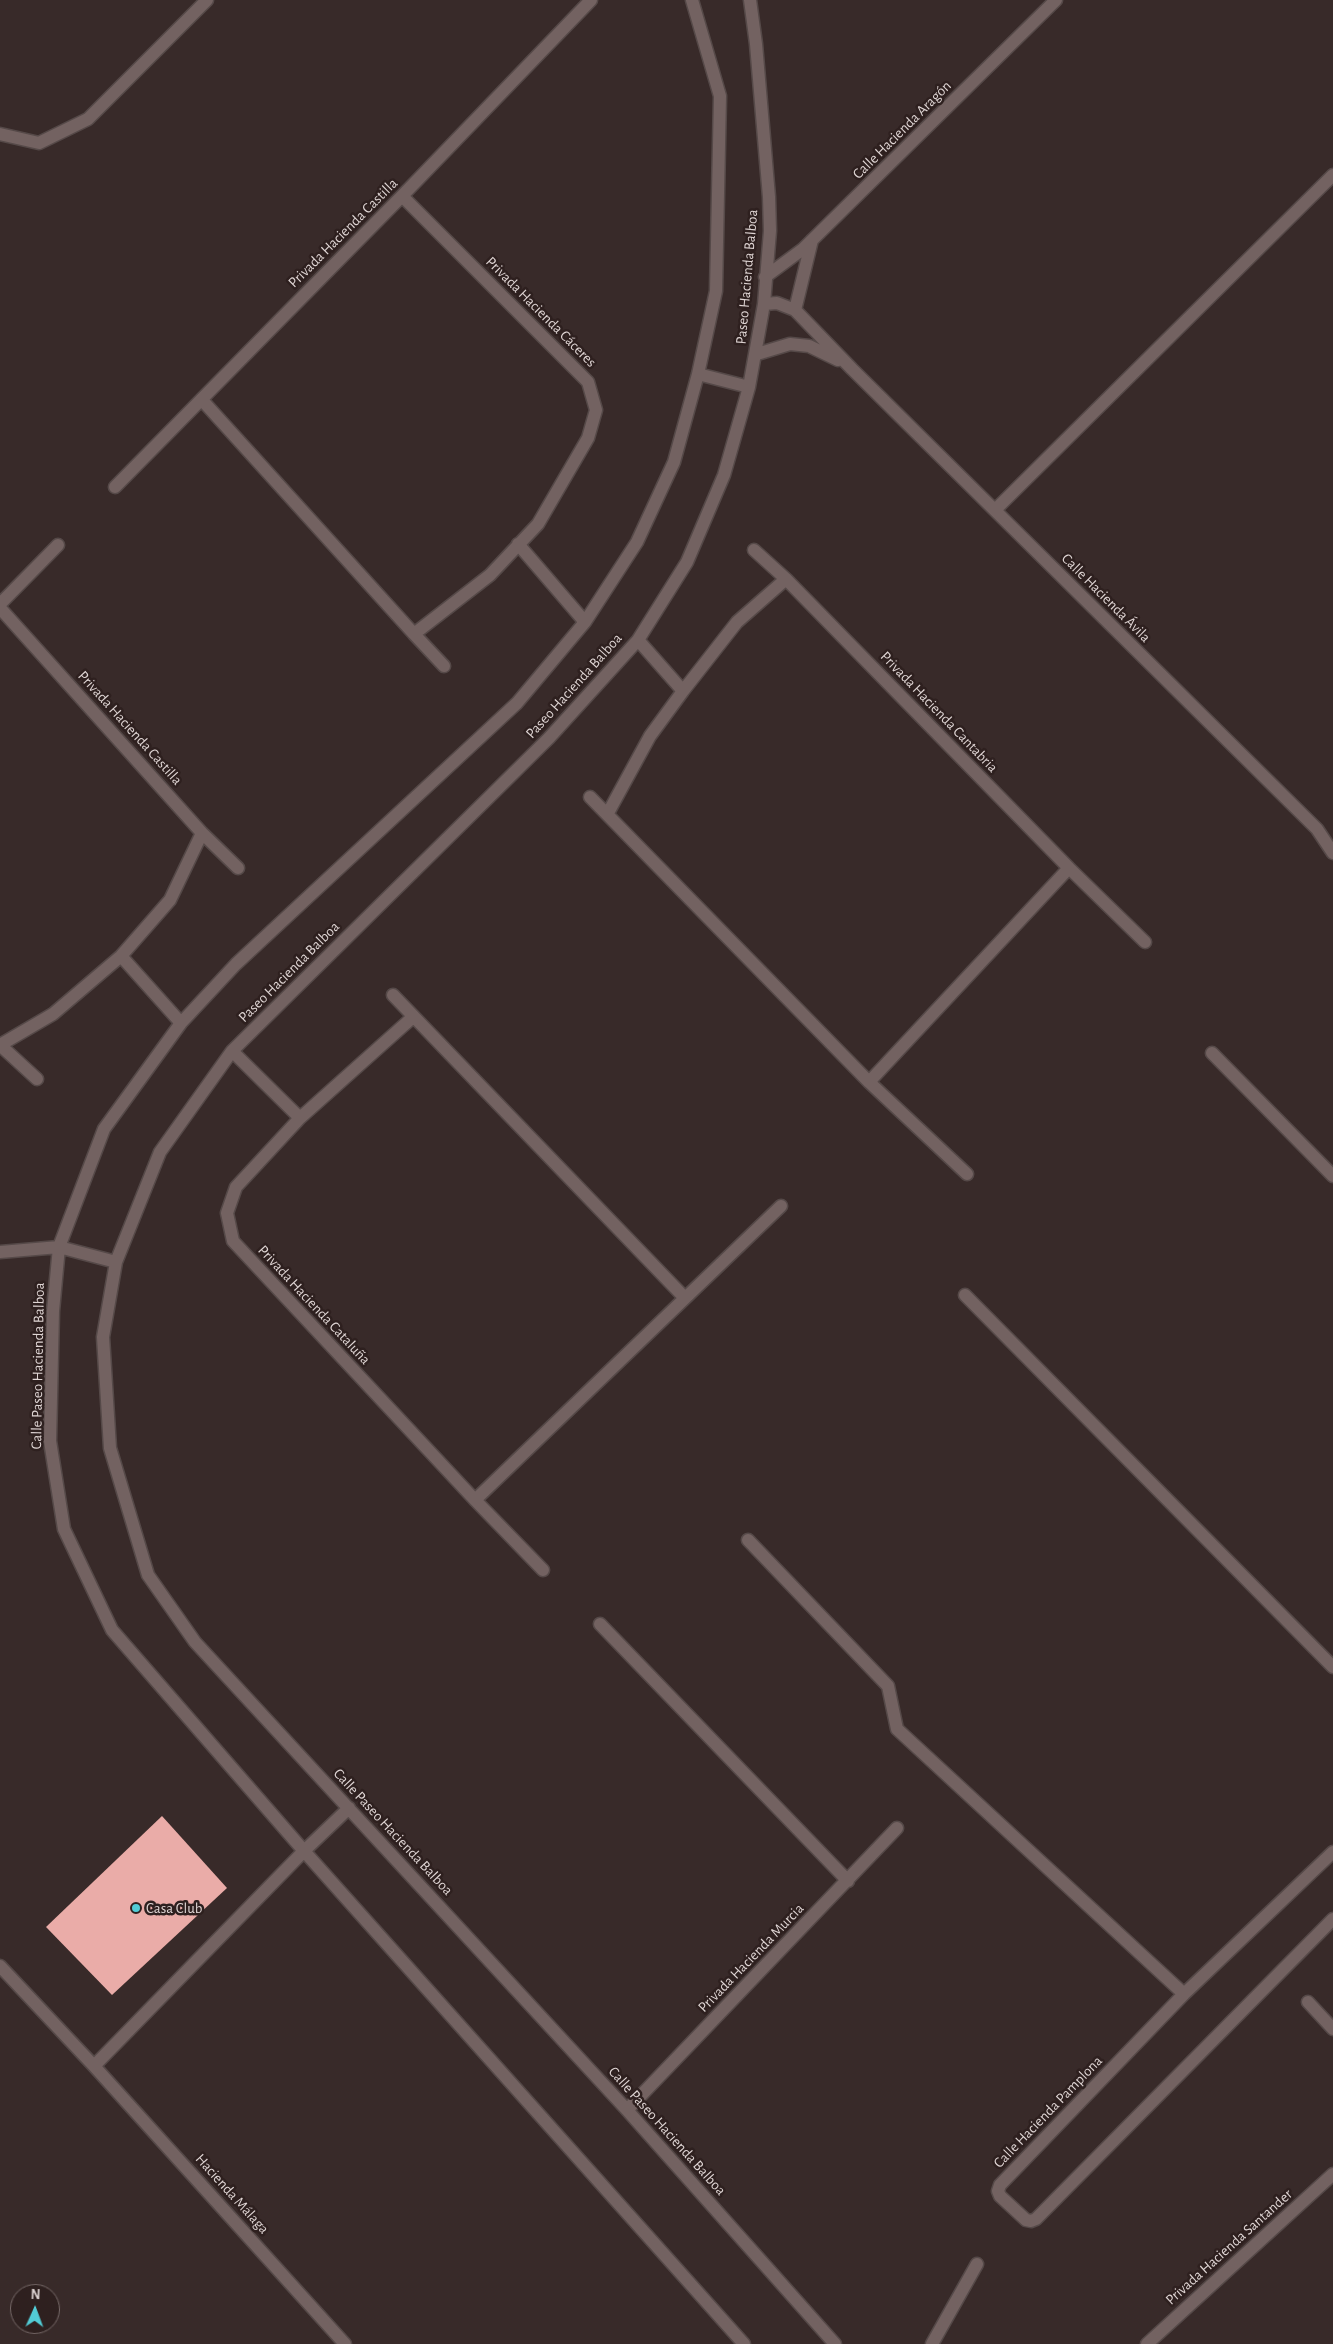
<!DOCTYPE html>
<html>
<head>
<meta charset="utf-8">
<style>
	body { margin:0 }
	#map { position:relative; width:1333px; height:2344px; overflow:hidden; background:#382a29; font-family:"Alegreya Sans",sans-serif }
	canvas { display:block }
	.north { position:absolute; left:10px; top:2284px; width:50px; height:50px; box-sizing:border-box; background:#2e201f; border:1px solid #756867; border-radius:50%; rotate:2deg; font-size:14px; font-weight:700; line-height:20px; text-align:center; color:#dfd5d4 }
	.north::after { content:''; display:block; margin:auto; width:18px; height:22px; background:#52ccd6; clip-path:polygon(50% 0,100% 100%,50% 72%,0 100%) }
</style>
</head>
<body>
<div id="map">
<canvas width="1333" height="2344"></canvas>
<div class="north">N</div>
</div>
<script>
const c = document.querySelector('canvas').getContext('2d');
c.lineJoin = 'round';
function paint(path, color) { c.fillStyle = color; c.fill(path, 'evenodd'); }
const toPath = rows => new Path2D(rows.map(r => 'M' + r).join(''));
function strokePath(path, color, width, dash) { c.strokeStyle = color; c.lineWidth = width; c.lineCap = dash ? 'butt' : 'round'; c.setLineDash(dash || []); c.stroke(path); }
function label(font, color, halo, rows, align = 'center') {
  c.font = font + ' "Alegreya Sans",sans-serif'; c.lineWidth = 5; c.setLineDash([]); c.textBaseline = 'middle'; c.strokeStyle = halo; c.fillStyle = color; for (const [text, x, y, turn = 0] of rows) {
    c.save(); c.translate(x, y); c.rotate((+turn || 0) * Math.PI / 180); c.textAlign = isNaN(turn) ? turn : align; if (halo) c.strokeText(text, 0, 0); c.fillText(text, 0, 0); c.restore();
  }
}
paint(toPath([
	[162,1816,227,1888,112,1995,46,1927]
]), '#eaaca8');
const minor = toPath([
	[692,0,720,96,716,291,698,374,674,462,637,542,585,622,517,703,236,964,181,1023,104,1129,59,1247,53,1311,50,1441,64,1529,112,1630,304,1851,744,2344],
	[750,0,756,44,769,197,770,231,764,304,749,387,724,475,687,562,638,640,549,738,232,1051,160,1152,116,1262,103,1337,110,1448,148,1575,195,1642,627,2110,835,2344],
	[0,134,39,143,88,119,207,0],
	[765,277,803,249,1056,0],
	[764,304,777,303,795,310,852,369,1317,829,1333,853],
	[795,310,812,240],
	[757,354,790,344,809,346,838,360],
	[698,374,749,387],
	[202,400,414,634,490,575,538,524,588,438,596,410,588,382,402,196],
	[115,487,402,196,591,0],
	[995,510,1333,175],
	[518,544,585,622],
	[754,550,786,579,1069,868,1145,942],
	[0,604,58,545],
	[0,608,202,833,238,868],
	[414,634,444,666],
	[638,640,683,691],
	[590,797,869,1082,967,1174],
	[608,813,650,736,683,691,737,622,786,579],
	[121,956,181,1023],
	[393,995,685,1298],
	[413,1017,300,1118,236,1187,227,1213,233,1241,475,1500,543,1570],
	[0,1045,53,1014,121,956,170,900,202,833],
	[0,1045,37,1079],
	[232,1051,300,1118],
	[1212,1053,1333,1176],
	[869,1082,1069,868],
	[0,1252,59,1247,116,1262],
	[965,1295,1333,1667],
	[475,1500,781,1206],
	[748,1540,888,1686,897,1729,1184,1994],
	[600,1624,848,1881],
	[1333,1852,1184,1994,1000,2185,998,2191,1000,2196,1026,2220,1031,2221,1036,2219,1333,1919],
	[0,1966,94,2066,345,2344],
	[1308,2002,1333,2029],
	[94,2066,304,1851,349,1808],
	[627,2110,897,1828],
	[932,2344,977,2264],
	[1147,2344,1333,2174]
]);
strokePath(minor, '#554948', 15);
strokePath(minor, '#736261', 12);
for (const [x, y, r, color] of [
	[136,1908,5,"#52ccd6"]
]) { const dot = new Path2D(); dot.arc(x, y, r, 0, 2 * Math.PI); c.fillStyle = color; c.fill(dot); strokePath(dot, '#2e201f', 2); }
label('15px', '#dfd5d4', '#2e201f', [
	["Calle Hacienda Aragón",902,130,-45],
	["Privada Hacienda Castilla",343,233,-45],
	["Paseo Hacienda Balboa",747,277,-85],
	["Privada Hacienda Cáceres",541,312,45],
	["Calle Hacienda Ávila",1106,598,45],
	["Paseo Hacienda Balboa",574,686,-48],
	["Privada Hacienda Cantabria",939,712,46],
	["Privada Hacienda Castilla",130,728,48],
	["Paseo Hacienda Balboa",289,972,-45],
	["Privada Hacienda Cataluña",314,1305,47],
	["Calle Paseo Hacienda Balboa",38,1366,-89],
	["Calle Paseo Hacienda Balboa",393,1832,47],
	["Privada Hacienda Murcia",751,1958,-46],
	["Calle Hacienda Pamplona",1048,2112,-46],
	["Calle Paseo Hacienda Balboa",667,2131,48],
	["Hacienda Málaga",232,2194,48],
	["Privada Hacienda Santander",1229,2247,-42]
]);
label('15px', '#dfd5d4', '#2e201f', [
	["Casa Club",146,1908]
], 'left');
</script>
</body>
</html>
